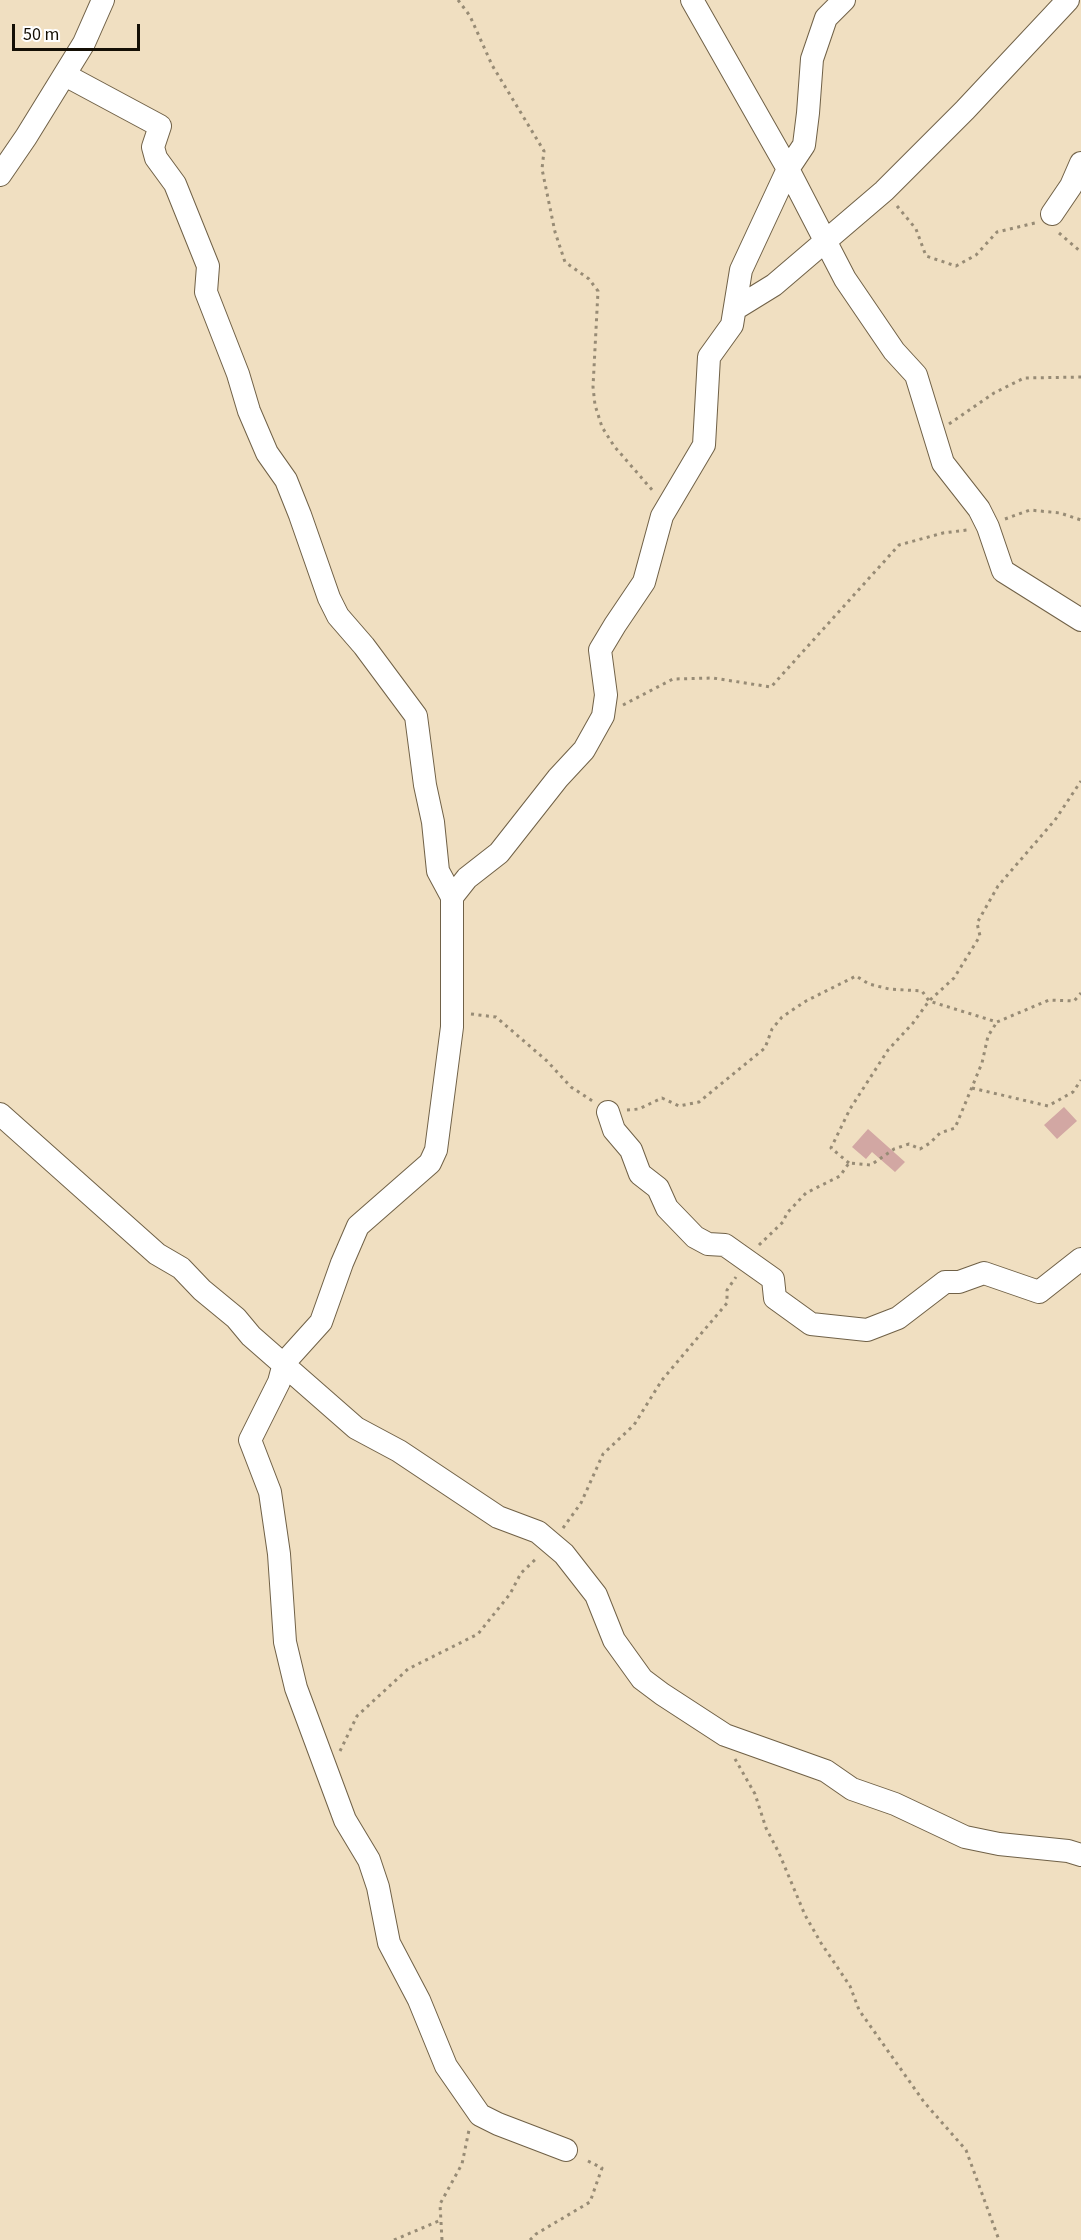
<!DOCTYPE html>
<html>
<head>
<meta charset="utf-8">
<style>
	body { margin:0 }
	#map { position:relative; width:1081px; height:2240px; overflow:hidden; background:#f0dfc1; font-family:"Source Sans 3",sans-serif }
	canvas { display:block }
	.scale { position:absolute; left:12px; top:24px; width:128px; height:27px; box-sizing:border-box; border:3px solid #140f05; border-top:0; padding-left:8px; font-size:18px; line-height:21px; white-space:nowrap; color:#140f05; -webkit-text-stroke:4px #fff; paint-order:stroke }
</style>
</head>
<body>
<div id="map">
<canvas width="1081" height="2240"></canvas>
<div class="scale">50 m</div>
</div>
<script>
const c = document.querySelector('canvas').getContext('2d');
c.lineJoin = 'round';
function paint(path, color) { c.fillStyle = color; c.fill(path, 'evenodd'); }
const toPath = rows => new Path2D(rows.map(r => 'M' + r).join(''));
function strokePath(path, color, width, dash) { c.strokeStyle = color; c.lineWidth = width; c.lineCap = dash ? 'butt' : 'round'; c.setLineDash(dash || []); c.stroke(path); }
paint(toPath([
	[1064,1107,1077,1121,1057,1139,1044,1125],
	[868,1129,905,1162,895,1172,872,1152,866,1159,852,1147]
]), '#d2a7a3');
const minor = toPath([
	[692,0,788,169,845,279,894,351,916,375,943,463,979,509,988,527,1003,571,1081,620],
	[65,75,160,126,153,147,156,158,175,184,208,266,206,292,238,374,249,411,267,453,286,480,300,515,329,598,338,616,364,646,416,716,425,785,433,822,438,871,452,897],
	[0,175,26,137,84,43,103,0],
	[1052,214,1071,186,1081,163],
	[735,309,774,285,884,191,965,110,1068,0],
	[608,1112,614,1130,631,1150,640,1174,658,1188,667,1208,695,1237,708,1244,725,1245,773,1279,775,1298,811,1324,867,1330,898,1318,945,1282,959,1282,984,1273,1039,1292,1081,1259],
	[0,1114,157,1254,181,1268,202,1290,236,1318,251,1336,356,1428,399,1451,498,1517,538,1532,564,1554,596,1595,614,1640,642,1679,662,1694,725,1735,826,1771,852,1789,895,1804,965,1837,999,1844,1068,1851,1081,1855],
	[566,2150,498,2124,480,2115,446,2066,419,2000,389,1943,378,1887,369,1860,345,1820,296,1688,285,1642,279,1554,270,1492,250,1440,279,1382,284,1363,321,1322,342,1263,358,1226,430,1163,436,1150,452,1027,452,897,467,878,499,853,558,778,584,750,603,716,606,695,600,650,615,625,644,582,662,516,704,445,709,357,732,325,741,270,788,169,804,145,808,113,812,59,826,18,844,0]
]);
strokePath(minor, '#706147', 24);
strokePath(toPath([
	[458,0,470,16,492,65,544,151,542,169,555,232,565,262,589,279,598,291,593,387,595,405,602,427,614,446,653,491],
	[897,206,916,229,926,256,956,266,976,255,997,232,1035,223],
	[1059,233,1081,252],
	[949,424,994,393,1024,378,1081,377],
	[1005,519,1030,510,1060,513,1081,520],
	[623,705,673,679,713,678,771,687,899,545,943,533,967,530],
	[471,1014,496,1017,547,1061,571,1087,594,1102],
	[972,1088,1048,1106,1073,1092,1081,1080],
	[627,1110,639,1109,662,1098,679,1106,699,1102,765,1048,772,1029,782,1017,806,1001,856,976,869,984,889,989,922,991,929,1001,997,1022,1049,1000,1074,1001,1081,993],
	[849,1163,831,1148,850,1109,888,1050,913,1023,929,1001,954,978,980,936,977,923,998,886,1055,820,1081,781],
	[759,1245,783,1222,787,1213,806,1193,840,1176,849,1163,871,1165,894,1149,909,1144,920,1149,930,1143,940,1133,955,1128,982,1063,988,1036,997,1022],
	[563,1528,581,1503,603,1454,634,1425,662,1380,727,1303,727,1290,736,1277],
	[340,1751,357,1716,408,1669,478,1634,510,1594,521,1573,538,1557],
	[735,1759,755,1794,766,1828,779,1853,805,1915,821,1943,850,1986,859,2010,924,2102,966,2150,999,2240],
	[394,2240,441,2220],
	[442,2240,440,2204,462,2164,469,2130],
	[530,2240,536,2234,590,2202,602,2168,584,2159]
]), '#978b75', 3, [3, 4.5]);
strokePath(minor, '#fff', 22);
</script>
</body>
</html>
